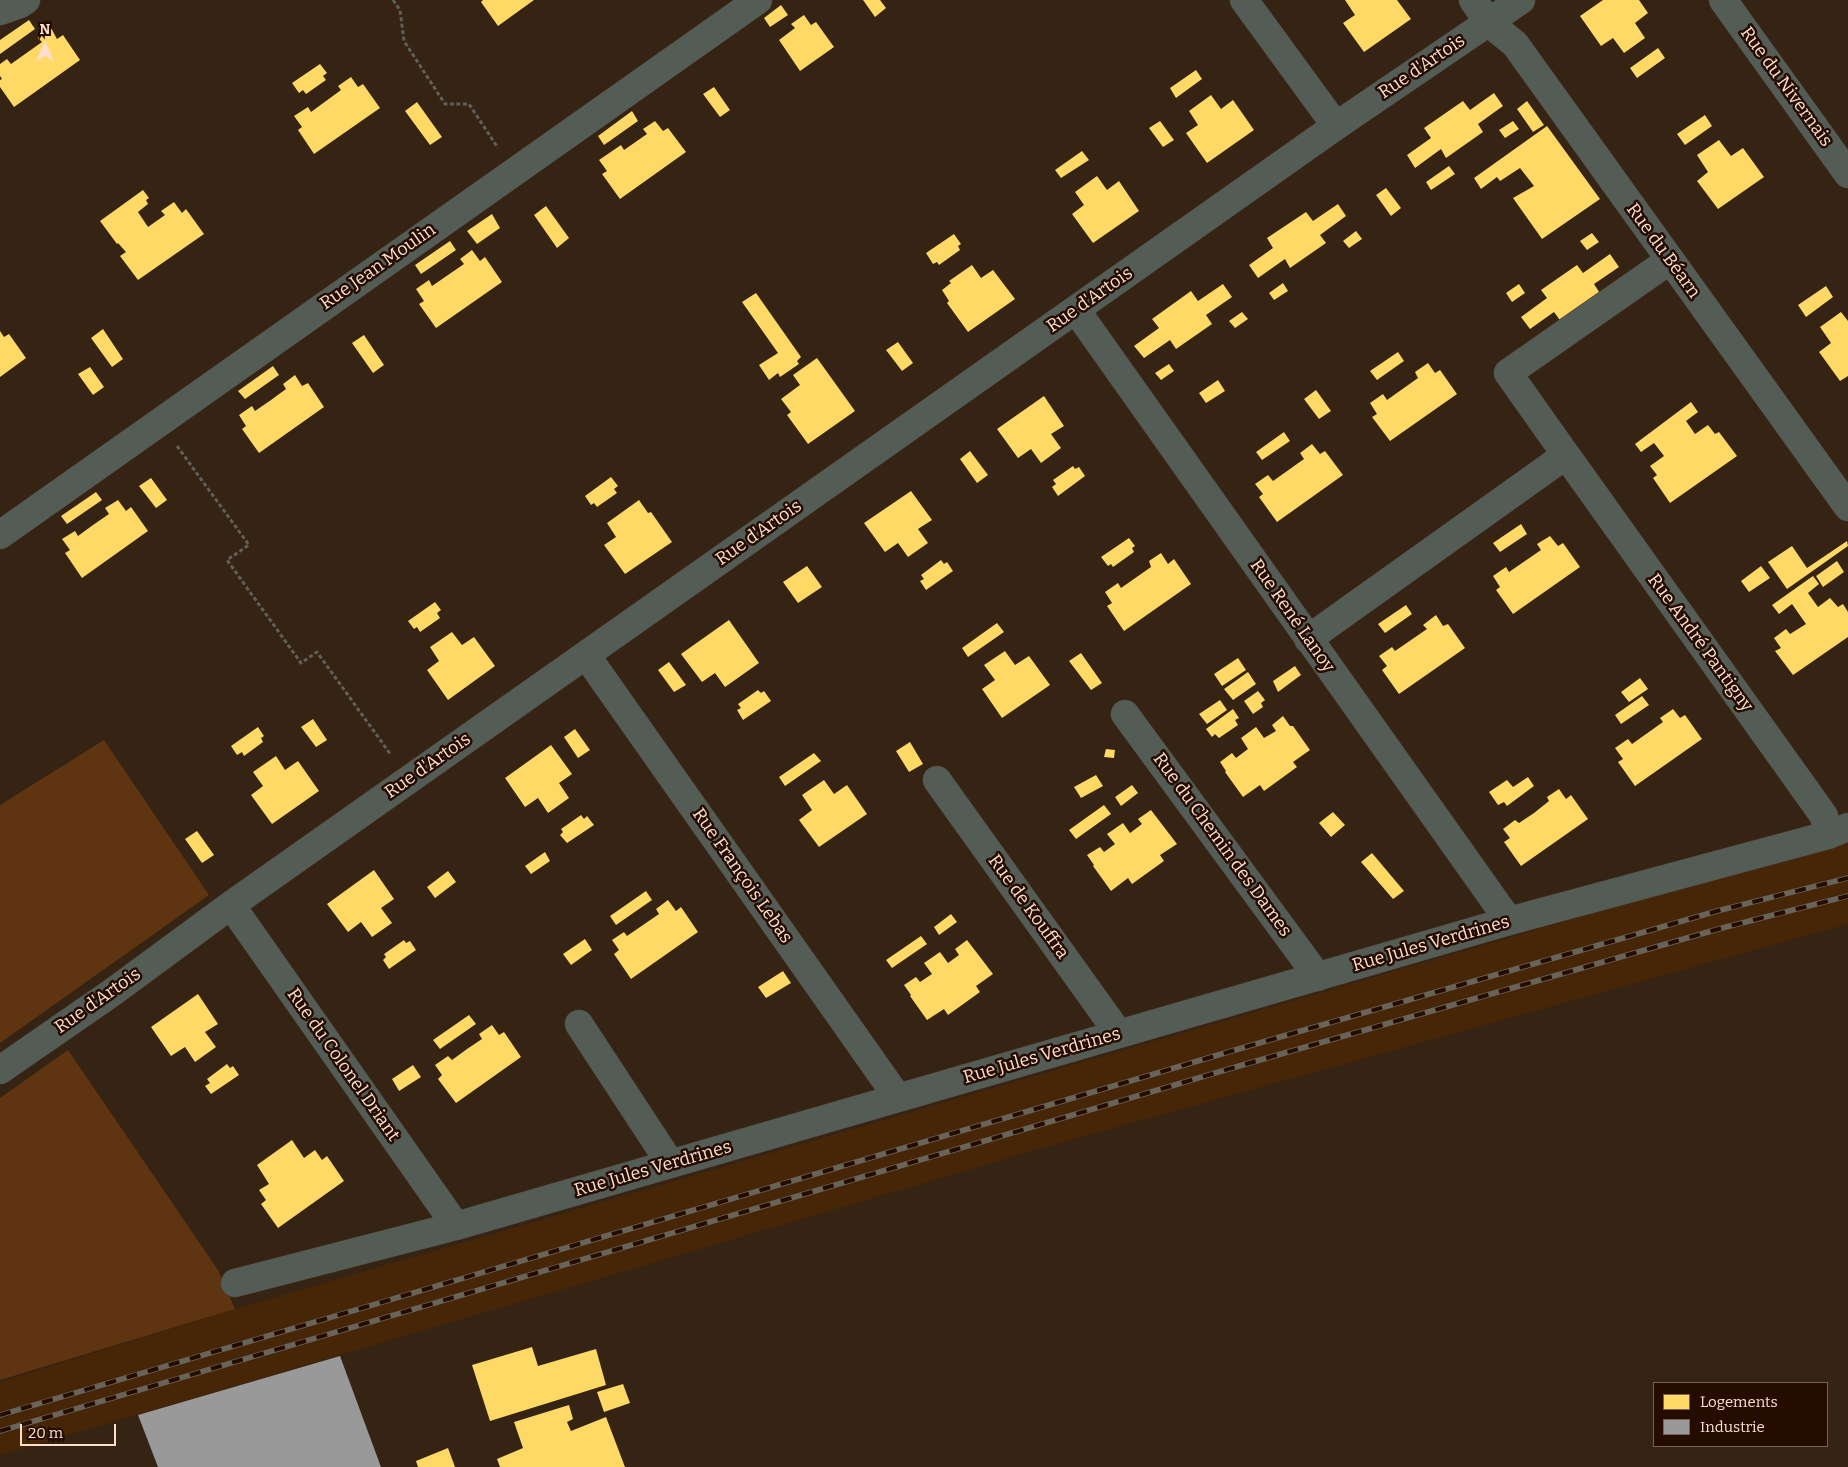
<!DOCTYPE html>
<html>
<head>
<meta charset="utf-8">
<style>
	body { margin:0 }
	#map { position:relative; width:1848px; height:1467px; overflow:hidden; background:#352313; font-family:Bitter,serif }
	canvas { display:block }
	.legend { position:absolute; left:1653px; top:1382px; width:175px; height:65px; box-sizing:border-box; background:#250c00; border:1px solid #7b6051; margin:0; padding:6px 9px; list-style:none; font-size:15px; color:#fcdfcb }
	.legend li { display:flex; align-items:center; gap:10px; height:25px }
	.legend b { width:25px; border:1px solid #7b6051 }
	.north { position:absolute; left:20px; top:20px; width:50px; height:50px; -webkit-text-stroke:4px #250c00; paint-order:stroke; rotate:0deg; font-size:14px; font-weight:700; line-height:20px; text-align:center; color:#fcdfcb }
	.north::after { content:''; display:block; margin:auto; width:18px; height:22px; background:#fcdfcb; clip-path:polygon(50% 0,100% 100%,50% 72%,0 100%) }
	.scale { position:absolute; left:20px; top:1424px; width:96px; height:22px; box-sizing:border-box; border:2px solid #fcdfcb; border-top:0; padding-left:6px; font-size:15px; line-height:18px; white-space:nowrap; color:#fcdfcb; -webkit-text-stroke:4px #250c00; paint-order:stroke }
</style>
</head>
<body>
<div id="map">
<canvas width="1848" height="1467"></canvas>
<ul class="legend">
<li><b style="height:14px;background:#ffd966"></b>Logements</li>
<li><b style="height:14px;background:#999"></b>Industrie</li>
</ul>
<div class="north">N</div>
<div class="scale">20 m</div>
</div>
<script>
const c = document.querySelector('canvas').getContext('2d');
c.lineJoin = 'round';
function paint(path, color) { c.fillStyle = color; c.fill(path, 'evenodd'); }
const toPath = rows => new Path2D(rows.map(r => 'M' + r).join(''));
function strokePath(path, color, width, dash) { c.strokeStyle = color; c.lineWidth = width; c.lineCap = dash ? 'butt' : 'round'; c.setLineDash(dash || []); c.stroke(path); }
function label(font, color, halo, rows, align = 'center') {
  c.font = font + ' Bitter,serif'; c.lineWidth = 5; c.setLineDash([]); c.textBaseline = 'middle'; c.strokeStyle = halo; c.fillStyle = color; for (const [text, x, y, turn = 0] of rows) {
    c.save(); c.translate(x, y); c.rotate((+turn || 0) * Math.PI / 180); c.textAlign = isNaN(turn) ? turn : align; if (halo) c.strokeText(text, 0, 0); c.fillText(text, 0, 0); c.restore();
  }
}
paint(toPath([
	[1848,839,1848,924,1060,1143,0,1455,0,1382,235,1309]
]), '#472608');
paint(toPath([
	[104,740,209,895,0,1043,0,805],
	[68,1050,218,1270,235,1309,0,1380,0,1098]
]), '#5f3511');
paint(toPath([
	[483,0,534,0,498,26,481,2],
	[863,0,880,0,886,8,875,17],
	[1345,0,1397,0,1411,19,1364,52,1343,23,1355,15],
	[1603,0,1639,0,1648,13,1635,23,1645,38,1624,53,1613,38,1601,46,1580,16],
	[781,5,788,15,770,27,764,18],
	[804,15,811,25,816,22,834,47,800,71,779,40,795,28,791,24],
	[29,20,35,29,0,54,0,40],
	[51,28,57,39,63,35,80,60,14,107,0,87,0,80,2,79,0,76,0,64,7,59,11,64,42,42,38,38],
	[1658,48,1665,58,1637,78,1630,68],
	[320,64,327,73,323,76,326,80,306,94,303,90,299,93,292,83],
	[1196,70,1202,79,1176,98,1170,88],
	[351,77,358,87,363,84,380,108,314,154,298,130,302,127,294,116,308,107,311,112,341,90,338,86],
	[714,87,730,110,720,117,703,94],
	[1494,93,1503,106,1478,124,1483,132,1446,158,1441,149,1415,168,1407,155,1431,138,1424,128,1463,101,1470,110],
	[1211,95,1221,109,1233,100,1254,130,1207,163,1186,133,1198,125,1189,111],
	[1527,101,1544,125,1533,132,1517,109],
	[417,102,442,137,430,145,405,111],
	[632,111,638,121,604,145,598,136],
	[1705,115,1712,126,1685,145,1677,134],
	[655,121,663,131,668,128,686,152,620,199,602,174,607,171,599,160,621,145,624,150,647,134,643,129],
	[1160,121,1174,140,1163,147,1149,128],
	[1513,121,1519,129,1505,138,1499,130],
	[1547,126,1600,199,1542,239,1513,198,1534,186,1520,168,1500,181,1497,177,1481,189,1474,178],
	[1719,140,1731,156,1743,148,1764,177,1718,209,1697,181,1708,172,1697,155],
	[1082,151,1089,160,1061,178,1055,170],
	[1449,166,1455,174,1431,190,1426,182],
	[1097,176,1107,190,1119,181,1139,211,1093,243,1072,214,1084,205,1075,192],
	[1386,188,1401,208,1391,216,1376,195],
	[143,190,149,198,146,200,148,204,138,212,148,227,165,215,161,211,174,202,182,213,186,209,204,234,138,280,120,256,126,252,118,243,117,244,100,221],
	[1338,204,1346,216,1320,235,1326,243,1290,268,1285,259,1258,278,1249,265,1273,248,1267,238,1306,212,1313,221],
	[546,206,569,238,557,248,534,215],
	[492,214,500,228,477,244,467,231],
	[1356,231,1362,239,1349,248,1343,241],
	[1592,233,1599,242,1587,250,1580,241],
	[954,234,961,244,958,246,960,250,939,265,937,262,933,264,926,253],
	[450,241,456,250,421,274,415,265],
	[472,250,480,261,485,257,502,282,436,328,419,304,424,301,416,289,429,280,432,286,464,264,460,259],
	[1610,254,1619,267,1594,284,1601,295,1562,323,1554,312,1530,329,1521,317,1547,298,1541,290,1577,265,1583,273],
	[972,265,981,278,993,270,1015,299,968,332,947,303,949,301,942,290,951,283,949,281],
	[1283,283,1288,291,1274,300,1269,293],
	[1223,284,1232,297,1206,315,1212,324,1176,349,1170,340,1144,358,1134,346,1159,328,1152,319,1191,291,1198,301],
	[1519,284,1525,293,1512,302,1506,293],
	[1826,286,1833,297,1806,317,1798,305],
	[756,293,801,357,797,361,799,364,780,377,778,373,769,380,759,365,778,353,742,302],
	[1242,312,1248,319,1235,328,1229,321],
	[1841,312,1848,321,1848,376,1840,381,1819,352,1831,343,1820,327],
	[103,329,123,359,112,367,91,338],
	[0,331,4,337,9,334,26,358,0,377],
	[364,335,384,365,373,373,352,343],
	[898,342,913,363,902,371,886,350],
	[1398,352,1404,361,1377,380,1370,371],
	[817,358,855,411,808,444,787,415,791,412,781,399,800,385,793,375],
	[1428,363,1435,373,1440,370,1457,394,1390,441,1372,417,1377,414,1370,403,1383,394,1387,400,1418,378,1415,372],
	[1169,364,1174,371,1161,380,1155,373],
	[273,366,279,375,245,399,238,391],
	[90,367,104,387,93,395,78,374],
	[295,375,302,386,308,383,324,407,259,453,242,429,246,426,239,415,252,406,255,411,271,400,286,389,283,384],
	[1218,380,1225,391,1206,403,1199,393],
	[1316,390,1331,411,1319,419,1304,399],
	[1044,396,1064,426,1051,434,1061,448,1041,463,1031,449,1018,458,997,429],
	[1691,402,1698,412,1686,421,1695,434,1708,425,1715,434,1719,432,1737,456,1670,503,1653,478,1657,475,1650,466,1664,456,1654,443,1641,452,1635,444],
	[1284,432,1290,441,1262,460,1256,452],
	[1312,444,1320,454,1325,451,1343,475,1277,522,1259,497,1263,494,1255,484,1268,475,1273,481,1304,459,1300,453],
	[970,451,988,475,977,483,960,459],
	[1073,466,1075,469,1079,467,1085,476,1058,496,1052,487,1056,484,1053,480],
	[611,477,618,486,614,489,617,493,597,507,594,503,591,505,585,496],
	[151,478,167,500,156,508,139,486],
	[911,491,932,520,918,529,928,543,908,557,898,543,885,552,864,523],
	[96,492,102,500,67,524,61,516],
	[118,500,126,511,131,507,148,531,82,578,65,553,70,550,62,539,75,531,78,536,93,525,109,514,105,508],
	[639,500,648,513,651,512,672,542,625,574,604,545,616,537,607,523],
	[1521,524,1527,534,1500,552,1493,543],
	[1550,536,1558,546,1563,543,1580,567,1513,614,1496,590,1500,587,1493,576,1506,567,1509,572,1541,550,1537,544],
	[1129,538,1135,546,1132,548,1134,552,1113,567,1111,564,1108,566,1101,557],
	[1847,541,1848,546,1787,589,1768,562,1792,546,1807,568],
	[1161,553,1168,564,1174,559,1191,584,1124,631,1107,606,1112,603,1105,592,1118,583,1121,588,1151,567,1149,561],
	[941,560,944,564,947,562,953,571,926,590,920,581,924,579,921,575],
	[1837,561,1844,572,1823,587,1816,576],
	[807,566,822,587,798,603,783,582],
	[1761,566,1770,578,1749,592,1741,581],
	[1813,576,1819,584,1808,593,1818,607,1830,598,1838,607,1843,604,1848,612,1848,637,1793,675,1775,651,1781,648,1774,638,1786,629,1790,634,1806,624,1792,604,1779,614,1772,605],
	[435,602,441,610,437,613,440,618,420,632,417,627,414,629,408,621],
	[1406,605,1412,614,1385,633,1378,624],
	[1436,615,1443,626,1448,624,1465,648,1399,694,1382,670,1387,666,1379,656,1392,647,1395,651,1427,629,1423,625],
	[729,620,759,663,725,687,715,673,702,682,681,654],
	[997,623,1004,632,968,657,962,648],
	[452,632,462,645,474,637,495,666,448,700,427,670,439,661,430,647],
	[1005,651,1015,665,1029,656,1050,685,1002,718,982,689,995,680,984,665],
	[1081,653,1102,683,1091,690,1069,661],
	[1238,658,1246,670,1222,686,1214,674],
	[669,662,686,685,674,692,658,670],
	[1295,666,1301,675,1278,692,1273,681],
	[1248,672,1256,684,1233,700,1224,689],
	[1640,678,1648,689,1629,702,1621,692],
	[758,690,761,693,764,691,771,701,743,720,737,710,741,708,738,704],
	[1258,691,1265,700,1261,703,1263,707,1253,714,1244,701],
	[1642,696,1649,705,1621,724,1615,715],
	[1220,700,1227,710,1207,724,1199,714],
	[1233,709,1239,718,1235,720,1238,725,1219,738,1215,734,1212,737,1206,729],
	[1673,709,1680,718,1685,715,1702,739,1635,786,1618,762,1623,759,1615,748,1628,739,1632,744,1663,722,1660,718],
	[1283,716,1290,726,1293,726,1310,750,1293,762,1297,767,1264,791,1260,785,1243,797,1225,772,1226,771,1220,762,1232,753,1236,758,1248,749,1241,738,1256,727,1264,738,1276,731,1272,725],
	[313,719,327,740,316,747,301,727],
	[258,727,264,736,261,738,263,742,244,756,242,752,237,755,231,746],
	[575,729,590,750,578,758,564,737],
	[910,742,923,764,909,772,896,751],
	[551,745,572,774,559,783,569,798,548,813,538,798,525,807,505,778],
	[1106,749,1115,750,1114,758,1104,757],
	[814,753,821,761,785,786,779,777],
	[276,756,285,770,298,761,319,791,272,824,251,795,263,786,253,772],
	[1096,775,1103,786,1081,798,1074,787],
	[1528,777,1534,786,1507,806,1504,802,1498,805,1489,792,1507,780,1513,787],
	[824,780,834,794,847,785,867,814,819,847,799,820,812,810,802,795],
	[1132,785,1138,793,1121,806,1115,797],
	[1559,789,1566,799,1571,795,1588,819,1521,866,1504,842,1510,838,1503,829,1515,820,1519,823,1534,813,1549,801,1547,797],
	[1104,805,1111,814,1076,839,1069,830],
	[1151,810,1177,844,1160,855,1164,861,1132,884,1128,878,1111,891,1093,866,1094,865,1087,855,1100,847,1104,852,1115,844,1107,834,1123,823,1130,833,1142,824,1138,819],
	[1333,812,1345,825,1331,837,1319,823],
	[581,815,584,819,587,816,594,825,567,843,560,835,563,832,561,829],
	[197,831,214,855,202,863,185,839],
	[545,852,550,861,531,874,525,866],
	[1372,853,1404,891,1393,899,1361,862],
	[374,870,394,899,381,908,392,923,372,937,361,922,348,932,327,904],
	[448,871,456,882,435,898,427,887],
	[646,891,652,900,616,925,610,916],
	[668,900,676,911,681,907,698,932,631,979,614,954,619,950,612,940,624,932,627,936,659,914,656,909],
	[951,914,957,922,939,935,934,927],
	[921,936,927,944,892,968,886,960],
	[585,939,592,950,571,965,563,954],
	[404,940,406,943,410,941,416,950,389,969,383,960,386,957,384,954],
	[967,940,993,974,976,986,980,992,948,1015,944,1009,927,1020,910,996,911,995,904,985,916,977,920,982,932,974,924,963,940,952,948,963,959,955,955,949],
	[783,971,791,983,766,998,758,987],
	[198,994,218,1024,205,1032,216,1047,195,1062,185,1047,171,1056,151,1027],
	[469,1015,476,1024,440,1049,433,1040],
	[492,1025,499,1035,504,1032,521,1057,456,1103,438,1079,442,1075,435,1065,448,1056,452,1060,467,1049,482,1039,479,1034],
	[227,1064,230,1068,233,1066,239,1075,211,1094,205,1086,210,1083,207,1079],
	[413,1065,421,1077,399,1091,392,1079],
	[292,1140,304,1158,315,1150,322,1160,327,1156,344,1181,278,1228,261,1204,266,1200,259,1190,269,1184,257,1165],
	[532,1347,538,1366,596,1349,606,1385,490,1421,472,1365],
	[623,1384,630,1403,604,1412,597,1392],
	[569,1405,573,1419,567,1422,571,1431,606,1417,625,1467,500,1467,497,1459,523,1448,514,1422],
	[448,1448,455,1467,418,1467,416,1461]
]), '#ffd966');
paint(toPath([
	[340,1356,381,1467,158,1467,138,1415]
]), '#999');
const minor = toPath([
	[1244,0,1336,126],
	[1473,0,1489,23,1515,44,1848,507],
	[1723,0,1848,174],
	[0,11,20,4,26,0],
	[1076,310,1509,921],
	[1566,455,1508,373,1670,260],
	[0,535,758,0],
	[1308,639,1566,455,1824,816,1828,835],
	[586,655,898,1098],
	[1125,714,1318,977],
	[937,780,1119,1034],
	[231,905,456,1226],
	[579,1024,670,1163],
	[0,1070,110,994,231,905,1336,126,1521,0],
	[235,1283,456,1226,1509,921,1828,835,1848,827]
]);
strokePath(minor, '#4e3d2f', 29);
strokePath(toPath([
	[393,0,400,10,404,41,445,104,469,104,498,148],
	[177,446,249,545,227,560,301,663,317,652,391,755]
]), '#605f59', 3, [4, 2.5]);
strokePath(minor, '#545c56', 28);
const rail = toPath([
	[0,1415,1235,1050,1717,911,1848,878],
	[0,1431,1239,1066,1722,928,1848,896]
]);
strokePath(rail, '#68645a', 5.5);
strokePath(rail, '#250c00', 4, [11]);
label('18px', '#fcdfcb', '#250c00', [
	["Rue d'Artois",1422,67,-34],
	["Rue du Nivernais",1786,87,54],
	["Rue du Béarn",1663,251,54],
	["Rue Jean Moulin",378,267,-35],
	["Rue d'Artois",1090,300,-35],
	["Rue d'Artois",759,533,-35],
	["Rue René Lanoy",1292,616,55],
	["Rue André Pantigny",1700,643,54],
	["Rue d'Artois",428,766,-35],
	["Rue du Chemin des Dames",1222,845,54],
	["Rue François Lebas",742,876,55],
	["Rue de Kouffra",1028,907,54],
	["Rue Jules Verdrines",1431,944,-16],
	["Rue d'Artois",98,1001,-35],
	["Rue Jules Verdrines",1042,1056,-16],
	["Rue du Colonel Driant",343,1065,55],
	["Rue Jules Verdrines",653,1169,-16]
]);
</script>
</body>
</html>
